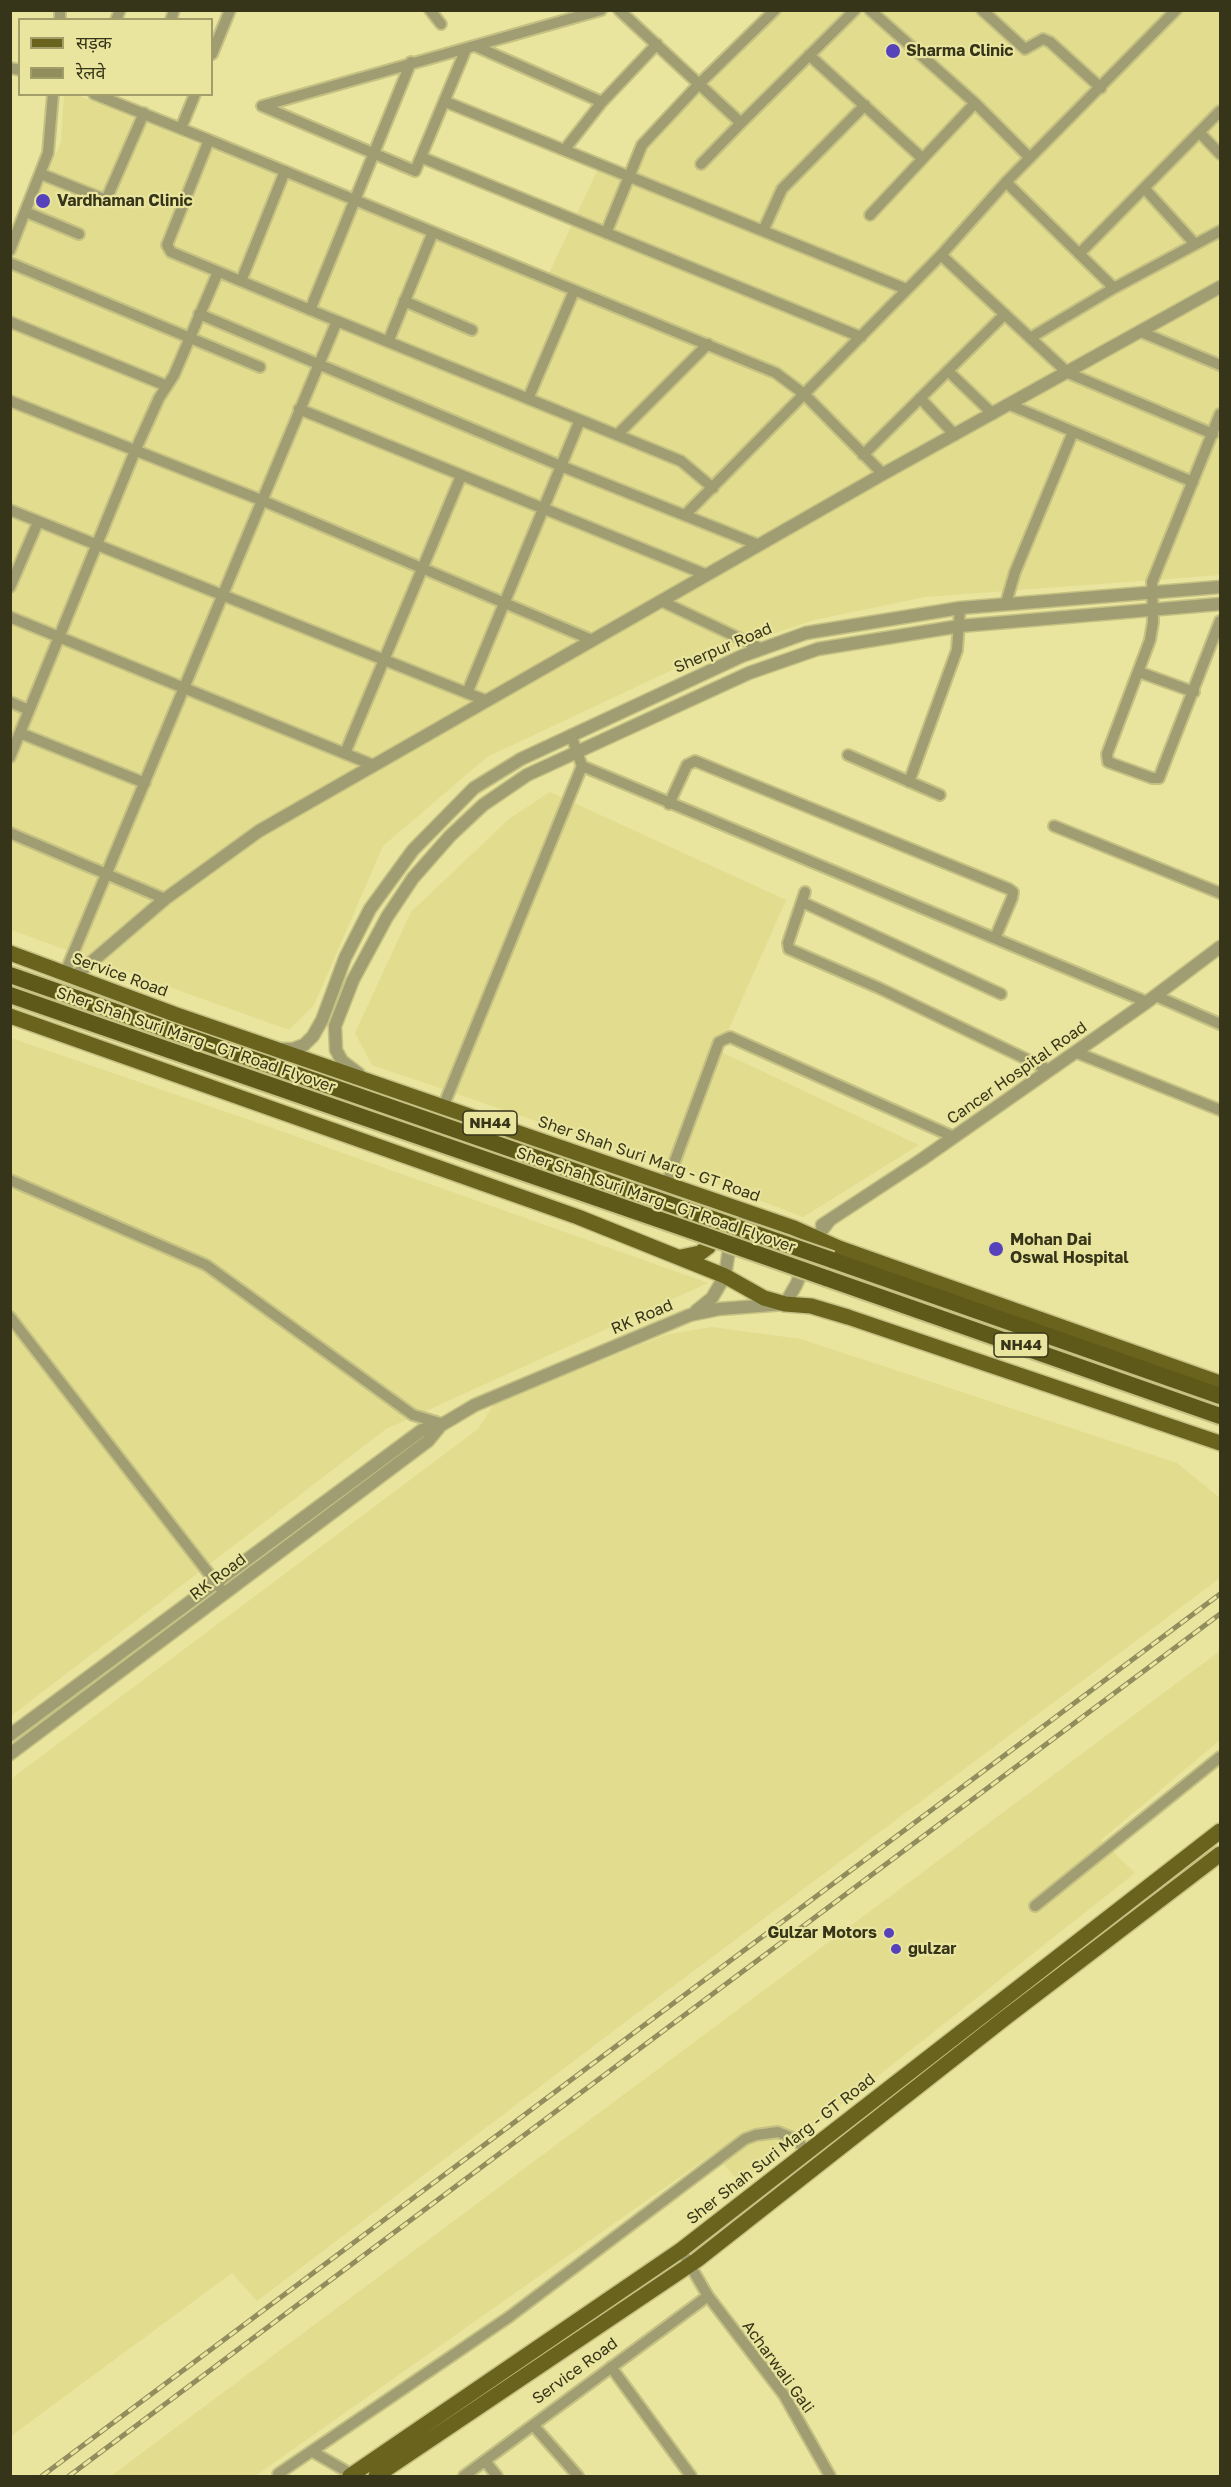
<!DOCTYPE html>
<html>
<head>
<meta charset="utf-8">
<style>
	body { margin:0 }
	#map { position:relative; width:1231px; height:2487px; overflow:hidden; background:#e9e49e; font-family:"Golos Text","Noto Sans Devanagari",sans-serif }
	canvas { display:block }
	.frame { position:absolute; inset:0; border:12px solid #373519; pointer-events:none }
	.legend { position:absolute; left:18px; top:18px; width:195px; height:78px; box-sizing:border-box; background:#e9e49e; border:2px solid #a29e69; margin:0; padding:8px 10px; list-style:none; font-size:18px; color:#373519 }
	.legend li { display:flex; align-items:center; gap:12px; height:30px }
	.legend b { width:30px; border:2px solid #a29e69 }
</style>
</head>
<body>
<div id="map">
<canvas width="1231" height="2487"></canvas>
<div class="frame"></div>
<ul class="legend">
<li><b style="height:8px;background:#69631e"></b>सड़क</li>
<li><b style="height:8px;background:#918d5c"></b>रेलवे</li>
</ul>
</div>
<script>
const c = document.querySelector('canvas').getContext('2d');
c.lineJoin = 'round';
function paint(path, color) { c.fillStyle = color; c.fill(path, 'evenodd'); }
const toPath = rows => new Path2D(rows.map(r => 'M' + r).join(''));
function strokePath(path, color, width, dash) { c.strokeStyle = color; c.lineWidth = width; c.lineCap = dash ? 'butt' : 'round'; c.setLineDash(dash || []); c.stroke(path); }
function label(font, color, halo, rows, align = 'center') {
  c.font = font + ' "Golos Text",sans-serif'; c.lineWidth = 4.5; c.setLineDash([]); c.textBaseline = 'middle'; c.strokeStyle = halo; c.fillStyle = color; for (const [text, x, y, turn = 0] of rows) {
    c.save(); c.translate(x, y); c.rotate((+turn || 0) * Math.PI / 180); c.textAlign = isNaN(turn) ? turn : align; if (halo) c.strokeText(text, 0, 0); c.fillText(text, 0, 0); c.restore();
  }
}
paint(toPath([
	[783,11,1220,11,1220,575,925,597,814,620,691,661,487,757,383,846,314,1005,289,1030,11,930,11,260,61,142,64,95,77,95,544,284,598,169,632,183,653,140],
	[550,792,786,900,719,1051,919,1145,803,1217,686,1172,372,1065,355,1033,411,912,509,819],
	[11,1038,264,1125,708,1283,386,1429,11,1716],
	[712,1327,801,1339,1177,1463,1220,1498,1220,1578,628,2020,257,2301,232,2273,11,2436,11,1779,478,1429,494,1404,665,1335],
	[1220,1651,1220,1740,1101,1840,1135,1873,741,2184,714,2153,255,2476,111,2476]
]), '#e2dc8e');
const minor = toPath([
	[430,10,441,24],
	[619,10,741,123,855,10],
	[870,10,975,103,1030,158],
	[982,10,1025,49,1043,39,1050,42,1101,88],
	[60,20,60,10],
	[116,20,120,10],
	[171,20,174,10],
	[475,46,602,102,657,44],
	[466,49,415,171,262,106,601,10],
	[212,54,230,10],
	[809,55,922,158],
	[10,68,20,70],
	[446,102,763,231],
	[865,105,782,189,763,231,906,289],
	[181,128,195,94],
	[1199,132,1220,154],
	[209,140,776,373,804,394,883,474],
	[565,149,602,102],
	[423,158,861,337],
	[701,164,741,123],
	[41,174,106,200,144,113],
	[1006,182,1114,288],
	[1145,189,1195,244],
	[26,212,79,234],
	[870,215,975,103],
	[606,233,642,145,699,84,775,10],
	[10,250,48,153,53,94],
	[1079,254,1220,111],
	[941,255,1068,373,1213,434],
	[10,263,260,367],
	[241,281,285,171],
	[404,301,472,330],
	[310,310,411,62],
	[199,314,561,466,580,420],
	[337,321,681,461,713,488],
	[10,322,167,386],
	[1141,332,1220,365],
	[1030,338,1114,288,1220,231],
	[388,342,433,232],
	[948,371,993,414],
	[920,398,955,435],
	[528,399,574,291],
	[10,401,261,500,592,640],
	[1010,405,1193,482],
	[299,409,707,575],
	[1220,414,1152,582,1153,622,1150,640,1107,754,1108,762,1152,778,1159,778,1220,621],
	[617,435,708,344],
	[863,455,1005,314],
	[10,510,467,693],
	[685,515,941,255,1006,182,1176,10],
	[10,587,38,522],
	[661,601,760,648],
	[1006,603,1015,572,1073,432],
	[10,617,373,765],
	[1139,672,1194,692],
	[485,700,467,693,561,466,759,545],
	[10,702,29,710],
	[20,733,145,783],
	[345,753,461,476],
	[848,755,940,795],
	[10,757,135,451,159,398,174,375,218,272],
	[582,766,1147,1002],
	[909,782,957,650,960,608],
	[669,804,687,765,695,761,1009,889,1013,892,1012,898,995,938],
	[1054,826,1220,893],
	[10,833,165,899],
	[805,892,788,943,789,949,879,988,1049,1070],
	[802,902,1001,994],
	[65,973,337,321,171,252,167,245,209,140,94,94],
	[1156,996,1220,1024],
	[1075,1052,1220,1110],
	[443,1107,582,766,571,735],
	[10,1180,206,1265,413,1415,443,1424],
	[666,1185,719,1042,730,1037,954,1137],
	[10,1317,224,1593],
	[1035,1906,1220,1757],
	[681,2250,708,2296,784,2395,830,2476],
	[611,2367,691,2476],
	[533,2425,578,2476],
	[313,2452,353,2475],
	[485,2461,497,2476],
	[278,2474,509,2317,745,2139,756,2135,778,2132,795,2139,808,2152],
	[464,2476,708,2296]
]);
const tertiary = toPath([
	[74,977,165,899,259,831,883,474,1220,287],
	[281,1049,293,1049,304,1045,313,1036,322,1020,345,958,370,909,413,850,474,788,521,759,742,656,806,633,960,608,1220,587],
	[359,1074,342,1061,336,1050,335,1026,353,980,387,917,413,878,450,836,483,805,527,775,749,673,818,649,960,626,1220,604],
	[822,1225,921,1160,1147,1002,1220,947],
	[696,1311,712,1298,725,1276,732,1230,745,1219,761,1217],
	[10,1735,422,1430,443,1424,475,1405,690,1315,719,1309,785,1304,796,1285,816,1238,829,1221],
	[10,1754,428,1441,442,1424]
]);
const primary = toPath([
	[10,953,174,1014,794,1228,839,1248,1220,1383],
	[10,1016,578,1217,725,1276,764,1298,785,1304,811,1306,848,1317,1220,1443],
	[681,1257,700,1253,708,1247,719,1229],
	[350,2476,681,2250,1220,1831],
	[376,2476,697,2260,1005,2018,1220,1854]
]);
const trunk = toPath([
	[10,975,704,1216],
	[10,995,698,1233],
	[832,1260,1220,1396],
	[826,1278,1220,1416]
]);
strokePath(minor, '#c5c183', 14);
strokePath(tertiary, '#c5c183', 15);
strokePath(primary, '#c5c183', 18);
strokePath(trunk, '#c5c183', 20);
strokePath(minor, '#a09d72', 10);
strokePath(tertiary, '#a09d72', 12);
strokePath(primary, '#69631e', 15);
strokePath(trunk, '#5e5918', 16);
const rail = toPath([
	[42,2476,1220,1594],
	[69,2476,1220,1614]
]);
strokePath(rail, '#918d5c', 5);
strokePath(rail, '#e9e49e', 3, [9]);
const trunkBridge = toPath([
	[704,1216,832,1260],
	[698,1233,826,1278]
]);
strokePath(trunkBridge, '#c5c183', 20, []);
strokePath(trunkBridge, '#5e5918', 16);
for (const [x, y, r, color] of [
	[893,51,8,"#5642ba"],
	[43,201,8,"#5642ba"],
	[996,1249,8,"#5642ba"],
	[889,1933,6,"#5642ba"],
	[896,1949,6,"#5642ba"]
]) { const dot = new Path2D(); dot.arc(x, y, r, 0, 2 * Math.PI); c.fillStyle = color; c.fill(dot); strokePath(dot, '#e9e49e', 2); }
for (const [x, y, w] of [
	[490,1123,54],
	[1021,1345,54]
]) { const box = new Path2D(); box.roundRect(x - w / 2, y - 12, w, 24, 4.5); c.fillStyle = '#e9e49e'; c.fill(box); strokePath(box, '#373519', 1.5); }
label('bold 15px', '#373519', null, [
	["NH44",490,1123],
	["NH44",1021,1345]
]);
label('bold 16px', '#373519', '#e9e49e', [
	["Sharma Clinic",906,51],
	["Vardhaman Clinic",57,201],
	["Mohan Dai",1010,1240],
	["Oswal Hospital",1010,1258],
	["Gulzar Motors",877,1933,"right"],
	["gulzar",908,1949]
], 'left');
label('16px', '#373519', '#e9e49e', [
	["Sherpur Road",723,648,-23],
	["Service Road",120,975,20],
	["Sher Shah Suri Marg - GT Road Flyover",196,1040,19],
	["Cancer Hospital Road",1017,1073,-35],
	["Sher Shah Suri Marg - GT Road",649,1159,19],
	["Sher Shah Suri Marg - GT Road Flyover",656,1200,19],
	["RK Road",642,1317,-23],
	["RK Road",218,1577,-37],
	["Sher Shah Suri Marg - GT Road",781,2149,-38],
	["Acharwali Gali",778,2367,54],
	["Service Road",575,2371,-36]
]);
</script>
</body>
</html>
